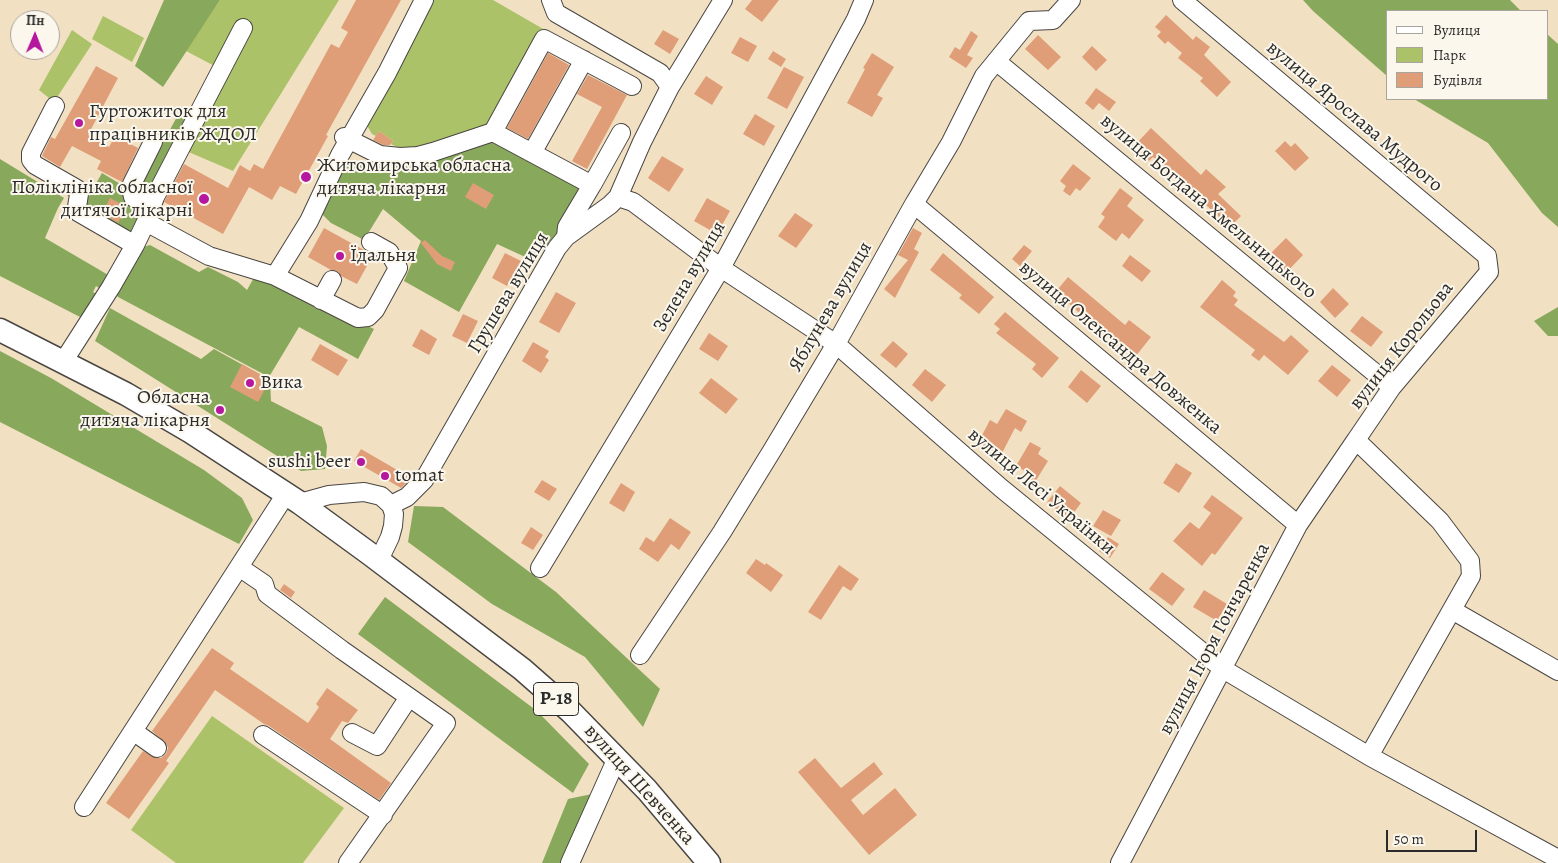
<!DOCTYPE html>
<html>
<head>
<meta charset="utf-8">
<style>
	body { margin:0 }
	#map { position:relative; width:1558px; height:863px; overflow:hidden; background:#f2e0c3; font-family:Alegreya,serif }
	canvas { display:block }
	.legend { position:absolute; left:1386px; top:10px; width:162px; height:90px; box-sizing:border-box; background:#fbf7ec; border:1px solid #a8a59f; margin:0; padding:6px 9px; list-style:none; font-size:15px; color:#2b2b2b }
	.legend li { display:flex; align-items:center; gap:10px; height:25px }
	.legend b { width:25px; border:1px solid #a8a59f }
	.north { position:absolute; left:10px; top:10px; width:50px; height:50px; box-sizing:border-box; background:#fbf7ec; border:1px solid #a8a59f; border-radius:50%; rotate:1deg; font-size:14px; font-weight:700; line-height:20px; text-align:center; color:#2b2b2b }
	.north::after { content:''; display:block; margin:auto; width:18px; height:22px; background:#b5179e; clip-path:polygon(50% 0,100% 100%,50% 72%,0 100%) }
	.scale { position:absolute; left:1386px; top:830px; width:91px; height:22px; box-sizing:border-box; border:2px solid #2b2b2b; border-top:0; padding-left:6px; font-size:15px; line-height:18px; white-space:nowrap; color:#2b2b2b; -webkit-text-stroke:4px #fbf7ec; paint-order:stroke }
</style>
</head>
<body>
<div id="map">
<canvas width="1558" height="863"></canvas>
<ul class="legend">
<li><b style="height:6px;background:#fff"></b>Вулиця</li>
<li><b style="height:14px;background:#abc268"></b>Парк</li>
<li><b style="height:14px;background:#df9e78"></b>Будівля</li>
</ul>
<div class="north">Пн</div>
<div class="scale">50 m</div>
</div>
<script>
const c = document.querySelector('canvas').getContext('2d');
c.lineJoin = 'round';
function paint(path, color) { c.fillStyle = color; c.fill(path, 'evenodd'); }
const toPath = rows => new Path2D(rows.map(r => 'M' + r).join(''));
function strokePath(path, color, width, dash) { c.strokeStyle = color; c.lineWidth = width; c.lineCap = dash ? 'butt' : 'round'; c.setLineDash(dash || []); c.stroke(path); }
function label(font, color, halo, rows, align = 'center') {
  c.font = font + ' Alegreya,serif'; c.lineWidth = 4; c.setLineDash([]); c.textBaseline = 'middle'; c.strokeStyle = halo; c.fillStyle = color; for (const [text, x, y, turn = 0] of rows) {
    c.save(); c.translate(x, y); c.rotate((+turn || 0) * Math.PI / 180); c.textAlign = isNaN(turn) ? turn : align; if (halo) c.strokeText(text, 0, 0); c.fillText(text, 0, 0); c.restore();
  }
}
paint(toPath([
	[220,0,339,0,233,171,184,150,226,72,186,51],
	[432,0,493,0,545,30,492,125,426,148,401,149,391,144,393,141,379,131,376,136,372,134,366,124],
	[103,16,144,38,132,62,92,39],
	[72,30,92,44,54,102,39,90],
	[212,716,344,808,303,863,176,863,131,830]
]), '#abc268');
paint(toPath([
	[164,0,220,0,163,87,135,66],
	[1303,0,1510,0,1521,11,1387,11,1387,76,1313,11],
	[1547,34,1558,44,1558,227,1542,213,1488,143,1414,99,1547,99],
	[179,113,186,116,147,192,141,183],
	[491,140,582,189,564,224,534,261,497,244,459,312,404,281,421,241,383,209,364,240,331,223,319,211,348,161,383,167,442,156],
	[0,159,64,198,58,208,45,238,110,276,102,290,96,286,93,292,99,295,82,318,0,276],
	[102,173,127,188,142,208,130,233,86,208,86,201],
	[150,245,199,272,208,267,238,282,247,290,256,274,374,329,358,359,299,327,269,377,118,297,115,293,143,247],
	[1558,307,1558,336,1548,336,1534,321],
	[110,308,201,359,214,349,270,380,271,401,322,427,327,446,325,469,301,471,95,341],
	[0,351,51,378,204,470,242,498,253,520,239,544,0,422],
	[414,506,443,507,556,592,660,689,643,727,585,657,492,604,408,542],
	[385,597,537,711,589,764,573,793,358,634],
	[592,794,561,863,542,863,568,799]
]), '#88a85c');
paint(toPath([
	[356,0,401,0,326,135,328,136,296,194,280,186,272,200,249,187,223,234,164,202,184,164,228,188,240,165,250,171,254,164,263,169,331,44,339,48,348,32,341,28],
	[752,0,779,0,762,22,745,9],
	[1166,15,1193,40,1196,36,1210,47,1204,55,1231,82,1217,97,1200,81,1203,78,1178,58,1182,53,1168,41,1165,44,1157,36,1161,32,1155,27],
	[663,30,679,39,670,54,654,44],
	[971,31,978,36,967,55,973,58,966,68,949,57,955,47,960,50],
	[1038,35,1061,57,1048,70,1025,49],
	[740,37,757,46,748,62,731,53],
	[1092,46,1107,60,1096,71,1082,57],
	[773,51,786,59,781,67,768,59],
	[548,53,569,65,528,139,507,128],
	[872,53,894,67,877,95,883,98,872,117,847,103,865,69,863,68],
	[96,66,118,78,88,135,109,147,115,136,138,148,122,182,97,169,101,161,72,146,60,167,42,156,51,137,55,139],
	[784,67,804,77,787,109,767,98],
	[588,75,627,95,587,169,572,161,602,107,577,94],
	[706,76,723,87,712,105,694,94],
	[1096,88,1116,102,1109,111,1099,103,1093,110,1085,103],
	[755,114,775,126,764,146,743,134],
	[1151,128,1201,175,1206,169,1226,187,1218,194,1241,216,1230,227,1180,181,1179,183,1153,157,1149,161,1134,146],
	[379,131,393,141,390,145,383,145,373,140],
	[1285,141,1291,147,1295,143,1309,158,1295,171,1275,151],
	[662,156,684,169,669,192,648,178],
	[1073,164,1091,178,1080,191,1076,188,1070,196,1063,191,1066,186,1060,181],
	[473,183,494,195,486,209,465,197],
	[1120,188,1133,198,1127,206,1144,220,1129,239,1122,233,1116,241,1098,227,1105,217,1101,214],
	[110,198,127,207,118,223,102,213],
	[707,198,730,211,717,234,694,221],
	[795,213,813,225,796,248,778,236],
	[324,228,373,255,357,284,341,276,337,271,331,270,308,257],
	[913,228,922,233,914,249,919,252,895,298,884,289,908,260,898,255],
	[1286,238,1303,255,1283,276,1265,259],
	[425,240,442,256,455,262,451,271,437,264,421,243],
	[1024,245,1032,251,1020,266,1012,259],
	[505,253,521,261,507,286,492,278],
	[943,253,994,297,979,314,959,298,962,295,930,270],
	[1130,255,1151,271,1142,282,1122,266],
	[1068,277,1125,325,1129,320,1151,337,1135,357,1123,347,1120,351,1110,344,1112,341,1068,303,1066,306,1053,295],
	[1222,280,1236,292,1233,296,1238,300,1234,305,1284,342,1291,335,1309,351,1288,375,1264,355,1259,361,1251,355,1255,350,1200,307],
	[1333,288,1349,304,1335,318,1320,302],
	[556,292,576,303,559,333,539,322],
	[1005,312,1059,358,1042,378,1032,369,1036,364,996,333,1000,329,994,324],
	[463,314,478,321,467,343,452,336],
	[1362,316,1383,332,1371,347,1350,331],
	[421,329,437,339,429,355,412,346],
	[709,333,728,346,718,361,699,349],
	[893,341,908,354,896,368,880,355],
	[533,342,549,351,545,357,549,360,541,373,522,361],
	[320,344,348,360,338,376,311,360],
	[242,364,270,380,258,402,230,387],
	[1332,365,1351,380,1337,397,1318,381],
	[925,369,946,385,932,402,912,385],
	[1081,370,1101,386,1087,403,1068,387],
	[711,378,738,399,726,414,699,393],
	[1006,409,1027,421,1021,432,1015,428,1001,455,978,443,990,420,997,424],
	[1030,442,1041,448,1038,454,1048,461,1035,482,1024,476,1027,472,1016,466],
	[361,449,411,478,401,488,354,461],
	[1176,463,1192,473,1179,493,1163,483],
	[542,480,557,489,549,501,534,492],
	[621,483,635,492,624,512,609,503],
	[1060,486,1081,503,1069,519,1047,502],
	[1212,495,1243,518,1215,555,1212,553,1202,566,1173,541,1190,522,1199,529,1211,513,1203,507],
	[1103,510,1121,520,1111,536,1093,526],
	[670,518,691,532,679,550,671,544,658,562,639,549,646,537,654,542],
	[531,527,543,535,533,550,521,543],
	[1108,537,1119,544,1110,558,1099,551],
	[756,559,765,565,766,563,783,575,771,592,746,573],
	[839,565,859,579,851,591,843,586,821,620,808,612],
	[1162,572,1185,589,1172,606,1149,589],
	[284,584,295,592,291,598,280,590],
	[1204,590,1227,604,1217,621,1193,607],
	[212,648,234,663,230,669,308,723,319,707,316,704,327,688,358,710,348,723,342,721,330,739,391,783,379,800,269,726,264,724,215,690,166,761,169,763,129,819,106,803,143,751,156,758,161,758,166,754,168,748,166,743,152,731],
	[815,758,841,788,874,762,883,774,851,800,863,815,895,788,917,815,869,855,798,772]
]), '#df9e78');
const minor = toPath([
	[551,0,556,13,660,73,670,87],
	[1182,0,1487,256,1489,272,1392,387,1356,440,1440,521,1470,561,1471,576,1369,756],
	[996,61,1392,387],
	[55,106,31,153,31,160,35,165,77,189,79,194,77,207,78,212,135,245],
	[493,132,592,185],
	[344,137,380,155,400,157,418,156,433,152,493,132,544,39,632,86],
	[532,153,584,60],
	[618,197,633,202,721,268,836,344,1001,488,1223,669,1369,756,1558,859],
	[914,204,1298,525],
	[151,208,133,197,131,188,132,184,153,142],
	[146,222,209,256,275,276,358,318,368,317,375,310,398,268,389,252,371,242],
	[566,237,567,227,592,185,621,133],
	[275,276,309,221,340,155,387,73,424,0],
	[321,300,332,280],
	[63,362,111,287,135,245,146,222,155,197,243,28],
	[300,503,329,495,364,492,381,496,391,505,394,514,393,526,390,537,379,560],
	[391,505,407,497,424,480,557,248,566,237,610,205,618,197,642,142,670,87,723,0],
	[239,567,264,584,267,594,342,650,446,723,348,863],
	[540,568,721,268,856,19,864,0],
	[1452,610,1558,671],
	[640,655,722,532,773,449,836,344,914,204,951,142,984,76,1029,21,1053,20,1071,0],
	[133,731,157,748],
	[352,733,377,746,409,697],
	[263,735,383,815],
	[84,807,286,494],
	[570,863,617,758],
	[1120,863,1298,525,1356,440]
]);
const major = toPath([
	[0,330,126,394,191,432,300,503,370,554,522,669,571,712,647,790,709,863]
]);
strokePath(minor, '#494642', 20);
strokePath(major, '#494642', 25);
strokePath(minor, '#fff', 18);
strokePath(major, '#fff', 22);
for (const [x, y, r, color] of [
	[79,123,5,"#b5179e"],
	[306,177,6,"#b5179e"],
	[204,199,6,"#b5179e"],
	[340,256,5,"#b5179e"],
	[250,383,5,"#b5179e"],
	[220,410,5,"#b5179e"],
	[361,462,5,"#b5179e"],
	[385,476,5,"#b5179e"]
]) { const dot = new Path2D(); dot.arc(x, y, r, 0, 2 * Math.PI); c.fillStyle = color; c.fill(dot); strokePath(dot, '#fbf7ec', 2); }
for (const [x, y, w] of [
	[556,699,45]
]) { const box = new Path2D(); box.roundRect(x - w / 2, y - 16.5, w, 33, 4); c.fillStyle = '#fbf7ec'; c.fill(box); strokePath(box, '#2b2b2b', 1); }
label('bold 19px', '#2b2b2b', null, [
	["Р-18",556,699]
]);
label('20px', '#2b2b2b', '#fbf7ec', [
	["Гуртожиток для",89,112],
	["працiвникiв ЖДОЛ",89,135],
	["Житомирська обласна",317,166],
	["дитяча лікарня",317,189],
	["Поліклініка обласної",193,188,"right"],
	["дитячої лікарні",193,211,"right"],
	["Їдальня",350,256],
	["Вика",260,383],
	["Обласна",210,398,"right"],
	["дитяча лікарня",210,421,"right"],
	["sushi beer",351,462,"right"],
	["tomat",395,476]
], 'left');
label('20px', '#2b2b2b', '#fbf7ec', [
	["вулиця Ярослава Мудрого",1354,117,40],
	["вулиця Богдана Хмельницького",1208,207,40],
	["Зелена вулиця",690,277,-60],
	["Грушева вулиця",509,293,-59],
	["Яблунева вулиця",831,307,-60],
	["вулиця Корольова",1402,346,-52],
	["вулиця Олександра Довженка",1120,348,40],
	["вулиця Лесі Українки",1041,492,40],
	["вулиця Ігоря Гончаренка",1215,639,-62],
	["вулиця Шевченка",639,785,48]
]);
</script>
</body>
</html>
